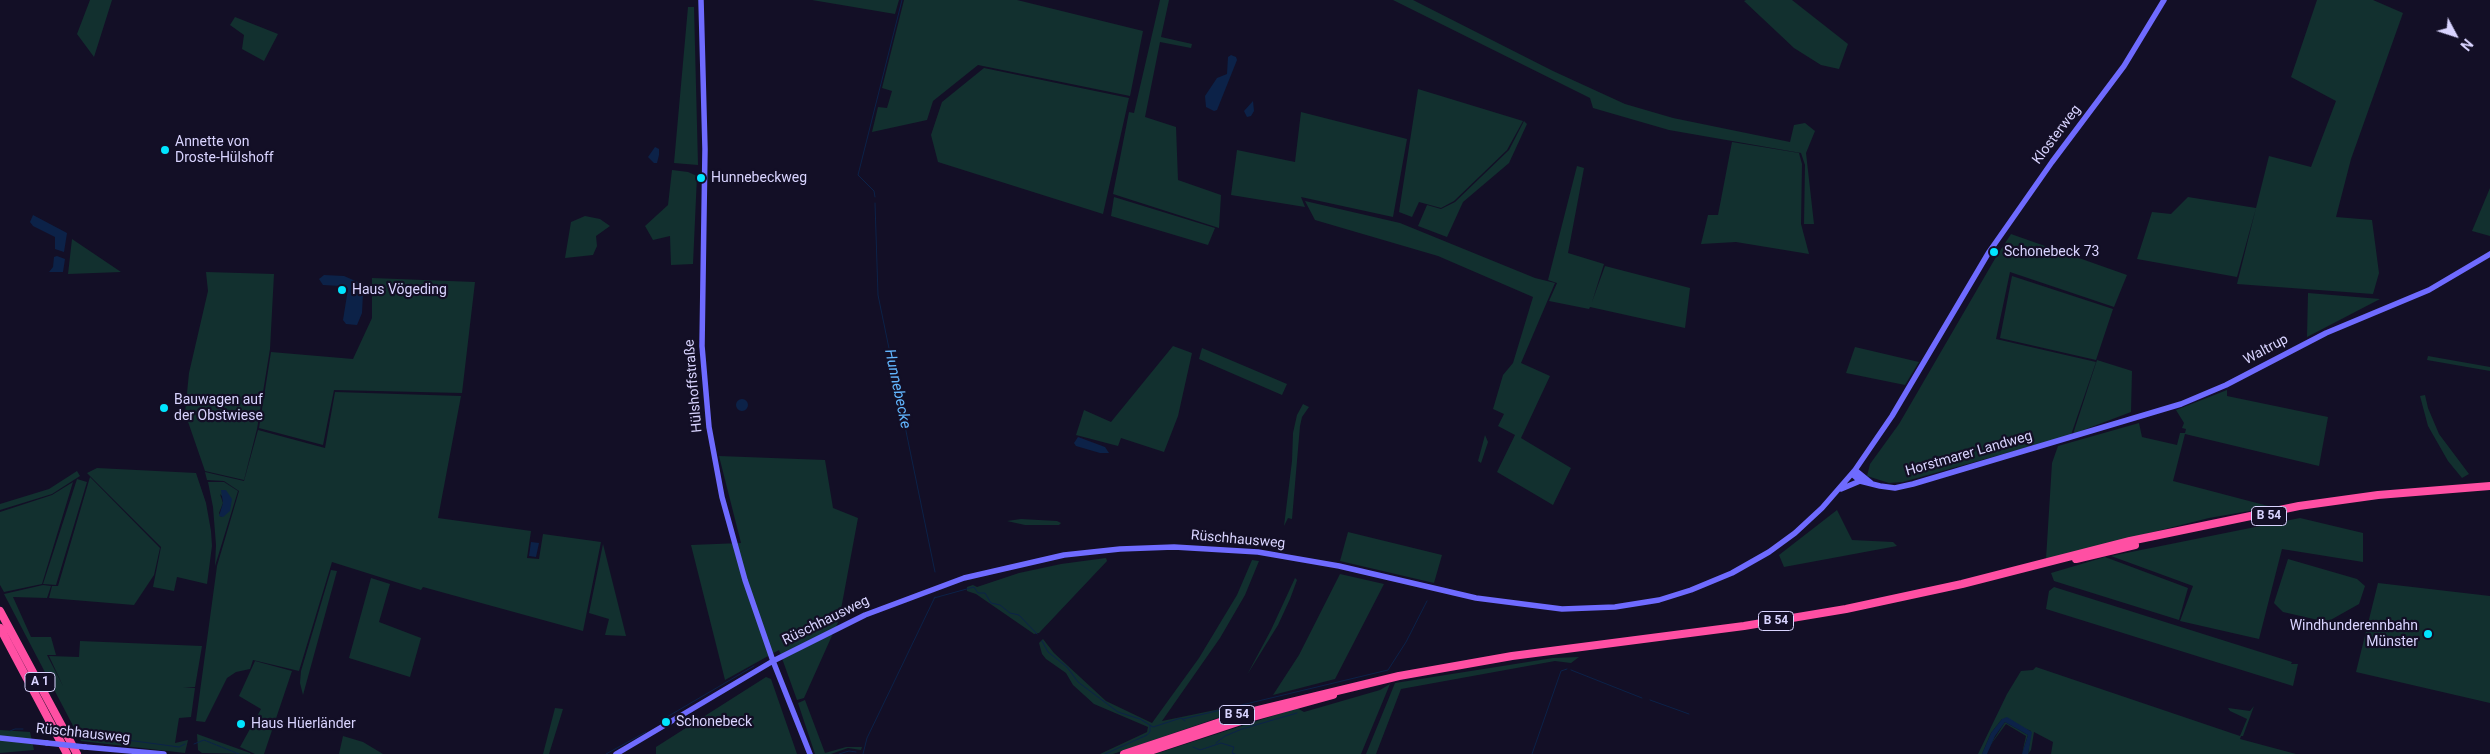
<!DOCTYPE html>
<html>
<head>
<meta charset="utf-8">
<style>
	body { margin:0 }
	#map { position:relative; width:2490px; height:754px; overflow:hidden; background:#130f26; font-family:Roboto,sans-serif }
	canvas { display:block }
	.north { position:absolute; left:2430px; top:10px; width:50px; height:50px; -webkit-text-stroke:4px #130f26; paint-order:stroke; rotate:130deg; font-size:14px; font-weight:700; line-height:20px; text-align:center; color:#d9d4ff }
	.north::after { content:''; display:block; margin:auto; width:18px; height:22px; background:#d9d4ff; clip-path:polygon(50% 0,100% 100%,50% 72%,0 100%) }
</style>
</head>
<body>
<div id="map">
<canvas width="2490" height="754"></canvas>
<div class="north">N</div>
</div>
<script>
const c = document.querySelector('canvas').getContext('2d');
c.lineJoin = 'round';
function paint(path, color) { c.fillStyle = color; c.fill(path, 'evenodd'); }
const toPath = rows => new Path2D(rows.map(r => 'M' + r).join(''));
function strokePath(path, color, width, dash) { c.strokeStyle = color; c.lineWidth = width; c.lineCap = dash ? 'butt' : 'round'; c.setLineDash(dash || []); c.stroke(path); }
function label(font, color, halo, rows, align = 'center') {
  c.font = font + ' Roboto,sans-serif'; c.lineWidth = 4.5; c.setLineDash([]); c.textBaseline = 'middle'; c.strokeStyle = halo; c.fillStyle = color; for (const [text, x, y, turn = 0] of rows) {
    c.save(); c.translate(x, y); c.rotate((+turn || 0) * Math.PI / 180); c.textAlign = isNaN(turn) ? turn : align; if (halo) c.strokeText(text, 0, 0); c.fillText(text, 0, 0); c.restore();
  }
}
paint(toPath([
	[90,0,112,0,94,57,77,34],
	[812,0,899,0,895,14],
	[904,0,1017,0,1143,31,1130,96,978,65,933,101,927,120,872,132,878,107,887,108,892,91,882,88],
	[1160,0,1169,0,1161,37,1192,44,1191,48,1160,42,1145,117,1176,127,1178,180,1221,195,1219,228,1113,194,1129,112,1134,113],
	[1393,0,1413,0,1553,71,1625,104,1673,118,1790,142,1794,125,1805,123,1815,131,1806,153,1814,224,1804,224,1805,165,1801,153,1669,130,1593,108,1590,98],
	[1746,0,1792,0,1848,44,1839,69,1821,65,1794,48,1744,1],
	[2317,0,2373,0,2403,13,2351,159,2336,217,2372,220,2379,273,2373,294,2237,284,2269,156,2311,167,2336,101,2291,77],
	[688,7,694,7,698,165,674,163],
	[235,17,278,34,264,61,242,49,244,35,230,25],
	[984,68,1129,98,1103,214,938,162,931,135,942,102],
	[1418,89,1523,121,1507,150,1454,201,1441,208,1419,202,1412,217,1399,212],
	[1301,112,1407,139,1393,217,1301,197,1305,207,1231,195,1237,150,1295,162],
	[1524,121,1527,124,1509,163,1463,202,1447,237,1418,226,1427,205,1441,209,1455,202,1509,150],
	[1732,142,1799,153,1802,164,1801,224,1809,254,1736,242,1701,244,1708,215,1718,215],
	[1577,166,1584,168,1568,253,1604,264,1592,302,1605,266,1690,288,1685,328,1590,307,1589,309,1549,301,1557,283,1548,280],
	[672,170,688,172,697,176,693,264,671,265,670,236,653,240,645,226,668,205],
	[2490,188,2490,236,2472,231],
	[1114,197,1215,228,1208,245,1111,216],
	[2188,197,2256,208,2237,277,2137,259,2152,212,2171,214],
	[1305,201,1400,223,1535,278,1555,283,1521,363,1550,376,1521,438,1571,468,1553,505,1497,472,1515,435,1498,426,1504,414,1493,409,1503,375,1513,363,1533,297,1438,256,1315,220],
	[585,216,600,219,610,226,596,236,597,246,593,255,565,258,571,222],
	[2011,234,2127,275,2114,307,2010,272,1996,339,2096,362,2071,435,1903,482,1889,483,1867,476,1870,464,1899,424,1996,257],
	[72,239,121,272,68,274],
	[206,272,274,274,270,349,257,429,244,480,205,471,185,413,189,373,208,291],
	[2012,276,2113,309,2096,360,2000,338],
	[372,278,475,282,462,393,334,390,323,445,259,428,271,352,353,359,372,318],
	[2308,293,2380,299,2307,337],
	[1173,346,1192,353,1178,416,1164,452,1121,438,1118,446,1076,435,1084,410,1111,422],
	[1855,347,1919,362,1905,385,1846,373],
	[1202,348,1287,384,1282,395,1199,359],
	[2428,356,2490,367,2490,371,2427,360],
	[2097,360,2132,371,2131,412,2073,434],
	[2227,390,2227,396,2328,417,2319,466,2185,434,2173,481,2272,507,2209,518,2046,559,2052,463,2058,446,2139,423,2142,437,2177,445,2180,433,2185,433,2186,429,2182,428,2184,423,2176,410],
	[335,392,461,396,438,518,531,531,527,558,539,559,543,534,601,542,583,631,423,587,421,590,332,562,299,671,253,660,250,669,236,672,227,678,205,722,196,721,217,566,239,491,224,481,207,480,205,472,244,481,258,430,325,448],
	[2425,395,2428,408,2439,434,2469,474,2462,478,2448,461,2428,426,2420,396],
	[1303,404,1309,407,1302,417,1300,426,1292,519,1288,518,1284,526,1292,461,1293,433,1297,415],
	[1485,435,1488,442,1481,463,1478,461],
	[719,456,825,460,833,508,858,518,839,620,804,698,797,700,779,650,725,680,691,545,741,543],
	[97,468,196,473,206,503,211,531,212,546,207,584,177,577,174,591,153,587,161,547,87,473],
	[77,471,80,476,52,494,0,510,0,504,49,489],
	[90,477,160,548,154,575,134,605,49,598,52,586,58,586],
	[77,479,87,482,56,585,43,584],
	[73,482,42,584,4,592,0,585,0,512,52,495],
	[208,482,224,482,238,491,215,566,216,545,213,507],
	[220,494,231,505,221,517,219,513,223,503],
	[1837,510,1852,540,1893,542,1897,546,1784,567,1779,555],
	[2300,518,2363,533,2363,562,2282,549,2259,639,2180,621,2193,586,2111,556],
	[1021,519,1057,521,1061,523,1059,525,1025,525,1007,521],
	[1348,532,1442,555,1434,583,1340,561],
	[603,544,626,636,605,635,609,619,589,613],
	[2105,557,2188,588,2179,620,2054,581,2051,573],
	[1106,558,1107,561,1039,633,1034,634,976,594,967,591,967,587,973,585,977,587,1019,573,1061,564],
	[2288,559,2357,579,2365,586,2359,604,2327,622,2283,612,2274,603],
	[1252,560,1259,561,1245,595,1220,638,1162,721,1225,708,1227,710,1226,715,1113,754,1100,754,1147,732,1148,727,1094,704,1073,685,1066,673,1046,659,1042,654,1039,643,1043,639,1054,653,1106,701,1152,723,1199,658,1237,595],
	[331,570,337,571,303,695,300,683,301,671],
	[1340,574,1384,584,1335,679,1273,695,1299,655],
	[371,578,390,584,379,622,421,638,410,677,349,658],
	[1295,578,1297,580,1290,599,1278,625,1247,675,1271,630],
	[2378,583,2490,596,2490,703,2356,672],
	[43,585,51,586,47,598,13,597,31,637,51,637,56,655,47,655,63,686,49,656,79,657,80,641,202,646,195,687,183,687,195,688,191,717,179,718,175,743,188,740,185,753,81,741,4,594],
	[2054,587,2292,662,2291,664,2298,664,2293,686,2046,609,2049,591],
	[1579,657,1571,663,1555,661,1401,689,1376,754,1366,754,1395,683,1553,658],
	[255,661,292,671,264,754,255,754,240,747,261,709,239,696],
	[2036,667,2240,736,2247,719,2230,711,2228,708,2250,711,2254,706,2243,736,2241,736,2240,739,2296,754,2051,754,2053,742,2034,732,2031,750,2028,754,2031,731,2002,719,1991,733,1982,754,1978,754,2007,694,2021,671,2033,670],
	[766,677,771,679,797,754,656,754,656,747],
	[1390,684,1361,754,1155,754,1297,708,1304,712,1380,690],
	[805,700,825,753,846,747,862,747,861,750,848,748,831,754,815,754,798,703],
	[555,708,563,709,549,754,543,754],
	[2005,722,2028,735,2022,754,2026,736,2006,724,1989,747],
	[0,730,30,732,34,750,0,753],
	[197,734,250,753,251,754,202,753,198,750],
	[343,736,363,742,383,754,339,754]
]), '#12302f');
paint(toPath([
	[1231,55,1236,57,1237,60,1217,110,1214,111,1206,107,1205,96,1217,78,1227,74,1228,57],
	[1253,101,1254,111,1251,116,1247,117,1244,111],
	[655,147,659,149,659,155,657,163,654,163,648,157],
	[33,215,67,233,64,252,55,249,55,237,33,226,30,222],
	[57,256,65,259,63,272,49,272,53,267,54,257],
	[324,275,344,276,360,283,363,293,362,313,357,325,346,324,343,320,348,289,341,286,323,285,319,279],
	'736 405a6 6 0 1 1 12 0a6 6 0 1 1-12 0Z',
	[1078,437,1105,447,1109,453,1100,453,1076,446,1074,443],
	[221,490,226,490,232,499,230,511,223,517,219,516,223,503],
	[531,542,539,543,536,557,529,556],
	[2007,717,2032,732,2028,754,2022,754,2028,735,2005,722,1995,736,1987,754,1982,754,1991,733,2002,719]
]), '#0c2248');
strokePath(toPath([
	[875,197,874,191,858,175,902,0],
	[875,203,878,295,935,572],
	[934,598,974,587,978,593,985,593,991,603,1000,605,1010,613,1019,615,1037,634],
	[1042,641,1048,652,1067,667,1078,682,1118,712,1140,719,1153,727,1181,718,1185,721],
	[1571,670,1642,698],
	[1650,700,1689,714],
	[1183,719,1388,670,1406,642,1427,601],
	[660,721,754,666],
	[10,731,15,729,23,729],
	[90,735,179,747,185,744],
	[1216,743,1225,736,1242,729,1297,713],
	[194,744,204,740,239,754],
	[1193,747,1200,750,1221,743,1234,747,1232,753,1235,754],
	[606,754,646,732],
	[839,754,849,751,856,752],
	[863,754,867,738,935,597],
	[1105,754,1147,735,1150,732,1150,726],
	[1532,754,1561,671,1567,669]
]), '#0c2248', 1);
strokePath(toPath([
	[701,0,705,149,702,346,709,427,722,497,745,580,773,661,810,754],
	[1855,470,1871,483],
	[1852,474,1860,481,1880,486,1895,488,1913,484,2181,404,2226,385,2326,333,2429,290,2490,254],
	[1841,489,1860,481],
	[0,738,47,743],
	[85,747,164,754],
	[616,754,773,661,865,615,964,578,1064,555,1120,549,1174,547,1258,552,1339,566,1476,598,1562,609,1615,607,1659,600,1691,590,1732,573,1769,552,1795,533,1822,508,1855,470,1892,416,1989,252,2052,162,2124,66,2164,0]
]), '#6f6bff', 5.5);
strokePath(toPath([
	[2076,559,2135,545],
	[0,611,77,754],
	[0,628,67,754],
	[1124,754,1250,712,1399,676,1512,656,1744,626,1846,609,1962,584,2130,541,2299,506,2378,495,2490,486],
	[1141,754,1253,717,1333,695]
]), '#ff4fa3', 8);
strokePath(toPath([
	[47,743,85,747]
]), '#6f6bff', 5.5);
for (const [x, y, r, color] of [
	[165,150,5,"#00e5ff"],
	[701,178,5,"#00e5ff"],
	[1994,252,5,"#00e5ff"],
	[342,290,5,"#00e5ff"],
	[164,408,5,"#00e5ff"],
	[2428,634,5,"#00e5ff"],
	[666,722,5,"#00e5ff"],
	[241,724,5,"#00e5ff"]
]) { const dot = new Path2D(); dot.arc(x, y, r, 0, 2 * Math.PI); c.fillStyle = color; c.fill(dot); strokePath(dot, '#130f26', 2); }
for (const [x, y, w] of [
	[2269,516,35],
	[1776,621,35],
	[40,682,30],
	[1237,715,35]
]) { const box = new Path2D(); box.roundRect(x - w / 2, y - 9.5, w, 19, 4); c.fillStyle = '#130f26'; c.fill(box); strokePath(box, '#d9d4ff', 1); }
label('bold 12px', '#d9d4ff', null, [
	["B 54",2269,516],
	["B 54",1776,621],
	["A 1",40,682],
	["B 54",1237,715]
]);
label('14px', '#d9d4ff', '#130f26', [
	["Klosterweg",2057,135,-53],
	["Waltrup",2266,350,-28],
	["Hülshoffstraße",694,386,-95],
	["Horstmarer Landweg",1969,454,-16],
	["Rüschhausweg",1238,540,5],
	["Rüschhausweg",826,621,-26],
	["Rüschhausweg",83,734,6]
]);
label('14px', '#d9d4ff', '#130f26', [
	["Annette von",175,142],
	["Droste-Hülshoff",175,158],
	["Hunnebeckweg",711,178],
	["Schonebeck 73",2004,252],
	["Haus Vögeding",352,290],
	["Bauwagen auf",174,400],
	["der Obstwiese",174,416],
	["Windhunderennbahn",2418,626,"right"],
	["Münster",2418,642,"right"],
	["Schonebeck",676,722],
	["Haus Hüerländer",251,724]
], 'left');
label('italic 15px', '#62b6ff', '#130f26', [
	["Hunnebecke",897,389,78]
]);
</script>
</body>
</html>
